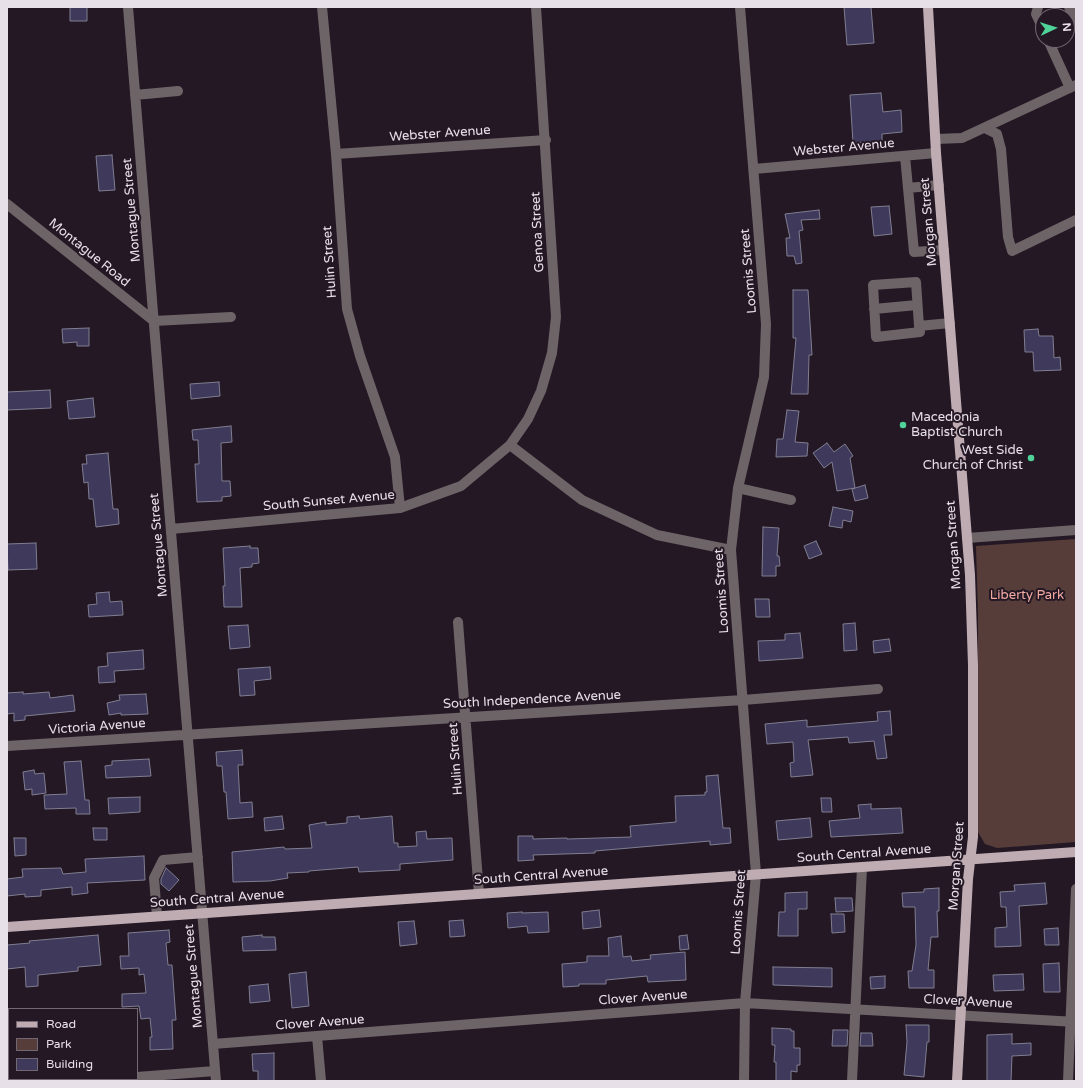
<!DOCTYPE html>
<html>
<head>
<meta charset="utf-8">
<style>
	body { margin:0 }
	#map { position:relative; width:1083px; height:1088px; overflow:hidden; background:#241825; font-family:"Varela Round",sans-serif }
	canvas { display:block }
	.frame { position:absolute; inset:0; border:8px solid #e8e0e9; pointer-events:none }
	.legend { position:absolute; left:8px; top:1008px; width:130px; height:72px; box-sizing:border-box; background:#241825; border:1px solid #726873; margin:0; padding:5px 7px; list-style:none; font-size:12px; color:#e8e0e9 }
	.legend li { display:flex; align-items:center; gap:8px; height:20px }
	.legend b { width:20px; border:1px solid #726873 }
	.north { position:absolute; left:1035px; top:8px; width:40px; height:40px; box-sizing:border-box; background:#241825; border:1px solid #726873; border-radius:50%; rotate:86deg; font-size:11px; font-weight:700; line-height:16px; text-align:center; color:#e8e0e9 }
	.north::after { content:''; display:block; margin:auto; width:14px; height:18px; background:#4fd399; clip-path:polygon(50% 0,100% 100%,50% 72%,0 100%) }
</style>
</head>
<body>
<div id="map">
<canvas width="1083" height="1088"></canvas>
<div class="frame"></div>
<ul class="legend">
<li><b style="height:5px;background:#bfacb2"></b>Road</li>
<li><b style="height:11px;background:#563d3a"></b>Park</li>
<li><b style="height:11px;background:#3f395b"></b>Building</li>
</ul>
<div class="north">N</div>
</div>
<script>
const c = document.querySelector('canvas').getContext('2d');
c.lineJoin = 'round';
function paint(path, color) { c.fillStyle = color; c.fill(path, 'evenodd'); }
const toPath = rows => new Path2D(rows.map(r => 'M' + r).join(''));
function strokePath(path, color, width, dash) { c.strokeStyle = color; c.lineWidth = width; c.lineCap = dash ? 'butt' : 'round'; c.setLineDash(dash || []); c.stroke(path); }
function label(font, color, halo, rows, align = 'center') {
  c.font = font + ' "Varela Round",sans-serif'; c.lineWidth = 4; c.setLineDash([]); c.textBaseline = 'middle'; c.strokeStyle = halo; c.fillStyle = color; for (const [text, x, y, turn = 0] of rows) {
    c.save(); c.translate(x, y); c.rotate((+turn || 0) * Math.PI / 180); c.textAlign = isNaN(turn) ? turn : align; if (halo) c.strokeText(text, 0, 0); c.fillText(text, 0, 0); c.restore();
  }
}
paint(toPath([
	[1076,539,1076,842,997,848,985,844,978,832,978,614,976,546]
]), '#563d3a');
const building = toPath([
	[70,7,87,7,87,21,70,21,70,7],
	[844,7,871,7,874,43,847,45,844,7],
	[881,93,883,112,901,110,902,132,882,134,882,141,853,143,850,95,881,93],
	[112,155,115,190,99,191,96,156,112,155],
	[889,206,892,234,874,236,871,207,889,206],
	[819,210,820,219,801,220,803,230,799,231,802,263,796,264,794,256,787,256,786,238,790,238,785,214,819,210],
	[793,290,808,290,812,355,809,355,808,394,791,394,796,338,793,338,793,290],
	[89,328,89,346,77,346,77,342,63,343,62,329,89,328],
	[1038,329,1039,336,1053,336,1054,358,1060,357,1061,370,1034,371,1033,352,1025,352,1024,330,1038,329],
	[219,382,220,396,191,399,190,384,219,382],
	[50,390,51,408,7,410,7,392,50,390],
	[93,398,95,417,69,419,67,401,93,398],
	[787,410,799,411,795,442,808,443,807,456,776,457,777,439,783,439,787,410],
	[231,426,232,442,221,443,222,481,230,481,231,496,222,497,222,501,197,502,195,464,199,464,198,440,193,440,192,430,231,426],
	[827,443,834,452,845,444,853,456,850,458,855,488,837,491,832,462,824,468,813,453,827,443],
	[108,453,113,509,118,509,119,524,96,527,93,499,89,499,88,482,84,483,82,464,87,464,86,455,108,453],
	[865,485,868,498,855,501,852,489,865,485],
	[833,507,853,511,851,522,843,520,842,528,829,526,833,507],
	[763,527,779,528,777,556,779,556,780,566,776,566,776,576,762,576,763,527],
	[816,541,822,554,809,559,804,546,816,541],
	[36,543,37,569,8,570,7,544,36,543],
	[250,546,250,548,258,548,259,563,252,564,252,567,240,568,242,607,224,607,223,586,225,586,223,548,250,546],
	[109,592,110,602,122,601,123,615,89,617,88,605,97,604,96,593,109,592],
	[755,599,769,599,770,617,756,617,755,599],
	[855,623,857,650,844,651,843,624,855,623],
	[248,625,250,647,230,649,228,626,248,625],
	[800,633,803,658,759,661,758,641,785,640,785,634,800,633],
	[889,639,891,651,874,653,873,641,889,639],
	[143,650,144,669,114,671,115,682,99,683,98,667,108,666,107,653,143,650],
	[270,667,271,679,254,681,255,695,240,696,238,669,270,667],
	[23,692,23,694,49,692,50,698,73,695,75,711,25,716,25,720,14,721,14,713,7,714,7,693,23,692],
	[146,694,148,714,121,715,121,713,109,715,107,703,120,700,119,695,146,694],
	[890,711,892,735,884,735,887,758,877,759,874,741,849,743,848,737,808,740,813,775,791,777,790,763,794,762,793,742,767,744,765,724,807,720,807,727,878,721,877,712,890,711],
	[242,750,243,765,238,765,240,803,252,802,253,817,228,819,226,792,224,792,222,766,217,766,216,752,242,750],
	[149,759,151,776,106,778,105,766,112,765,112,761,149,759],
	[81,761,85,800,89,800,90,814,76,814,76,808,45,809,44,795,67,794,64,762,81,761],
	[34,770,35,774,44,773,46,793,32,795,32,789,25,790,23,772,34,770],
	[718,775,723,828,730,828,731,843,710,845,710,841,595,851,595,853,533,855,534,860,518,861,518,836,533,836,533,839,567,838,567,839,631,837,630,826,676,822,675,796,705,795,705,792,707,792,706,776,718,775],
	[140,797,140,812,109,814,108,798,140,797],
	[821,798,831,798,832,812,822,812,821,798],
	[871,804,871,809,901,808,903,833,831,837,829,821,860,818,858,805,871,804],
	[282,816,284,829,265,831,264,818,282,816],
	[359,816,360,819,392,816,394,843,398,843,398,847,417,846,416,832,426,831,427,839,452,838,453,860,400,864,400,870,359,872,358,867,309,871,309,872,287,873,288,878,270,881,233,882,232,852,284,847,285,849,312,848,309,825,326,822,326,825,347,823,347,817,359,816],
	[810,818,812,837,778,840,776,821,810,818],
	[93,828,107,828,107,840,94,840,93,828],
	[14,838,26,838,26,855,15,856,14,838],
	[144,856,145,880,87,883,88,893,72,895,72,887,41,890,41,896,25,897,25,894,7,896,7,879,23,877,22,869,61,868,63,874,86,872,85,859,144,856],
	[166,868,179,880,169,891,161,884,161,879,166,868],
	[1045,883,1047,904,1019,906,1021,946,995,947,995,928,1007,927,1006,907,1001,907,1000,892,1015,891,1014,885,1045,883],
	[939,888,939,911,937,911,938,937,931,937,928,970,934,970,934,988,909,988,908,971,912,971,916,945,915,907,903,907,902,893,924,892,924,889,939,888],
	[807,892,807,909,798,909,798,936,778,936,779,912,785,912,785,893,807,892],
	[835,898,852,898,853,911,836,912,835,898],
	[599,910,601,927,583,929,582,912,599,910],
	[522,912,522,913,548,912,549,932,528,933,527,926,508,928,507,913,522,912],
	[831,914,844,914,845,932,832,933,831,914],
	[463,920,465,936,450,937,449,921,463,920],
	[414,921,417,944,400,946,398,922,414,921],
	[1058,928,1059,945,1045,945,1044,929,1058,928],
	[169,930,170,942,166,943,168,965,172,965,176,1020,172,1020,173,1049,150,1050,150,1037,152,1037,150,1018,141,1019,139,1006,122,1007,122,994,146,993,144,974,139,975,139,968,121,969,120,956,129,956,128,933,169,930],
	[98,935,101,965,78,967,78,971,38,975,38,986,26,987,25,967,7,969,7,945,30,943,29,941,98,935],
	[262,935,262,937,275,937,276,950,243,951,242,937,262,935],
	[687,935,689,949,680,950,679,936,687,935],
	[621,936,623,957,631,956,632,961,651,959,650,955,685,952,686,980,648,982,647,976,606,980,606,984,579,984,579,986,563,987,562,964,587,962,587,956,609,956,608,938,621,936],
	[1059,963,1060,992,1044,992,1043,964,1059,963],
	[773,967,832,968,832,987,773,985,773,967],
	[306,972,309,1006,292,1008,289,974,306,972],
	[1023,974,1024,990,994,991,993,975,1023,974],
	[885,976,885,988,871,989,870,977,885,976],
	[268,984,270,1001,250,1003,249,986,268,984],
	[906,1025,929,1025,929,1042,927,1042,924,1077,904,1075,907,1042,906,1025],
	[772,1028,791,1029,791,1031,794,1031,794,1048,800,1048,800,1065,797,1065,797,1072,791,1071,791,1081,776,1081,776,1062,774,1062,775,1045,772,1045,772,1028],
	[833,1030,848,1030,847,1046,832,1046,833,1030],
	[861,1033,872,1033,873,1046,860,1046,861,1033],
	[1012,1034,1012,1044,1031,1043,1031,1055,1012,1056,1011,1081,987,1081,987,1035,1012,1034],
	[274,1053,274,1081,258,1081,258,1071,253,1071,252,1054,274,1053]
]);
paint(building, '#3f395b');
strokePath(building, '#807e91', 1);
strokePath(toPath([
	[128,7,216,1081],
	[322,7,336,154,347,309,360,356,395,457,400,508],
	[740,7,766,324,764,377,738,488,731,550,756,874,745,1003,744,1081],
	[1038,7,1036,14,1043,29],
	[1069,7,1076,22],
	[1048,40,1070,88],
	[135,95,178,91],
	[985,128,997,134,1001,149,1008,237,1012,251,1076,220],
	[936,139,962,138,1076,85],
	[336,154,546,140],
	[905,156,914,252,944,250],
	[754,169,936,153],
	[908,188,939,185],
	[7,204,154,321],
	[874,309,917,305],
	[154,321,231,317],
	[919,326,920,332,876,337,873,285,916,282,919,326,950,323],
	[510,445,582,500,657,535,731,550],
	[738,488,791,500],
	[171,529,400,508,461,486,510,445,528,419,541,391,552,353,556,317,536,7],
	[967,538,1076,530],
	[458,622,479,894],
	[7,746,743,700,878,689],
	[157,916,154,878,163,860,198,857],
	[317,1036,321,1081],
	[213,1044,745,1003,1076,1022],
	[137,1077,215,1071],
	[88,1081,114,1079],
	[852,1081,862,867],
	[1068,1081,1076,889]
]), '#6d6467', 10);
strokePath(toPath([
	[928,7,936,153,970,575,973,665,973,837,968,879,957,1081],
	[7,927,1076,852]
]), '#bfacb2', 10);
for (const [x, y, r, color] of [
	[903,425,4,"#4fd399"],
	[1031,458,4,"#4fd399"]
]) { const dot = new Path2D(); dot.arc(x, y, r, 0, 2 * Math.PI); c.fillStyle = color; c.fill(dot); strokePath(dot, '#241825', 1.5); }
label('13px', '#e8e0e9', '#241825', [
	["Webster Avenue",440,134,-4],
	["Webster Avenue",844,148,-5],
	["Montague Street",132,210,-95],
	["Morgan Street",929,222,-95],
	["Genoa Street",538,232,-93],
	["Montague Road",89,253,39],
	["Hulin Street",330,262,-94],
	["Loomis Street",749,271,-95],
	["South Sunset Avenue",329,501,-5],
	["Montague Street",159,545,-95],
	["Morgan Street",954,545,-94],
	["Loomis Street",722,591,-94],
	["South Independence Avenue",532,700,-3],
	["Victoria Avenue",97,727,-4],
	["Hulin Street",456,759,-94],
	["South Central Avenue",864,854,-4],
	["Morgan Street",957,866,-86],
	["South Central Avenue",541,876,-4],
	["South Central Avenue",217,899,-4],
	["Loomis Street",739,912,-86],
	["Montague Street",194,976,-95],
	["Clover Avenue",643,998,-4],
	["Clover Avenue",968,1002,3],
	["Clover Avenue",320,1023,-4]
]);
label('13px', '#e8e0e9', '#241825', [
	["Macedonia",911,418],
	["Baptist Church",911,433],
	["West Side",1023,451,"right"],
	["Church of Christ",1023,466,"right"]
], 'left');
label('13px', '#f3aba1', '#241825', [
	["Liberty Park",1027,596]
]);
</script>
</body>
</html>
